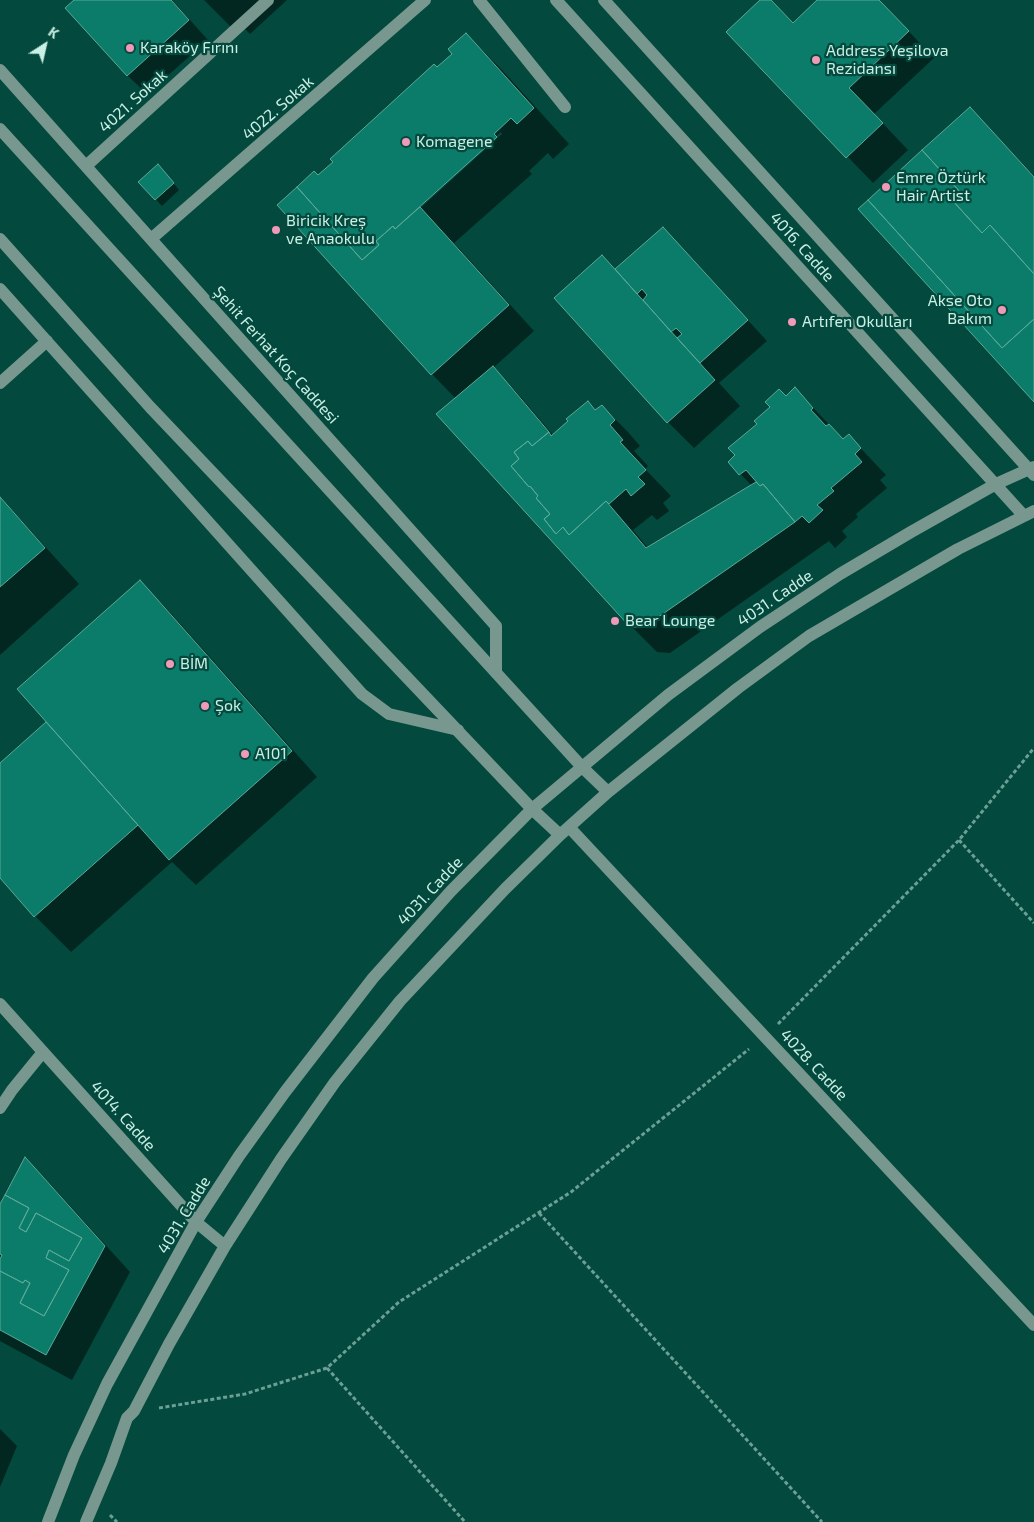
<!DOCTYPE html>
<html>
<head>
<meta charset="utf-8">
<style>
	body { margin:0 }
	#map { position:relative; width:1034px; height:1522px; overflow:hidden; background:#03493d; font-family:"Exo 2",sans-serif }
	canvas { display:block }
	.north { position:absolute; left:20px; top:20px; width:50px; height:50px; -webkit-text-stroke:4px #03493d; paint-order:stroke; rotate:35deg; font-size:14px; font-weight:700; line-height:20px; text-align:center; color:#caefe5 }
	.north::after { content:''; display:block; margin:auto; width:18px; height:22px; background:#caefe5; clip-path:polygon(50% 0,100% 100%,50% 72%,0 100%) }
</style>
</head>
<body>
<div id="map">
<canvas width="1034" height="1522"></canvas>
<div class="north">K</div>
</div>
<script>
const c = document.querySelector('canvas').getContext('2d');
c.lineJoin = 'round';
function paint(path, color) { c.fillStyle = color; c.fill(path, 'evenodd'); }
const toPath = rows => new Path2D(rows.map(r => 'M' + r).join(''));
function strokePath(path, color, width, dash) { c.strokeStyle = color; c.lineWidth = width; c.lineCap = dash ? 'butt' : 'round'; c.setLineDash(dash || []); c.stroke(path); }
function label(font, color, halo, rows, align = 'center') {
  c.font = font + ' "Exo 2",sans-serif'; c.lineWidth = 4.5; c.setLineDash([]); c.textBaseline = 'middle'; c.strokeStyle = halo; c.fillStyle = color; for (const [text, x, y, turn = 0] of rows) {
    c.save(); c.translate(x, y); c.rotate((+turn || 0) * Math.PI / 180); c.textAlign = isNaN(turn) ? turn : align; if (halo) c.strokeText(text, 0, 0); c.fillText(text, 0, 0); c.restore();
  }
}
paint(toPath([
	[76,0,172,0,208,40,147,94,127,75],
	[204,0,287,0,250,34,244,28,238,34],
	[762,0,770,0,793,24,818,0,879,0,934,58,874,114,908,150,873,183,728,32],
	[466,34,502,70,569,144,553,159,548,153,529,171,532,174,454,243,534,331,493,368,518,394,554,436,596,412,602,406,628,432,640,446,634,451,648,466,645,469,671,496,663,503,669,511,657,520,652,515,633,530,648,548,752,486,729,462,737,455,759,424,795,389,844,440,849,436,886,475,880,480,887,488,856,514,858,517,842,531,847,537,835,548,829,541,670,653,657,652,631,626,456,399,432,374,279,205,318,177,454,54],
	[501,132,502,134,392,234,390,232],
	[970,108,1034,176,1034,401],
	[164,172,179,190,162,206,140,182],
	[663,228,767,341,719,383,740,406,694,448,668,422,556,298,616,270],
	[0,497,79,584,0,655],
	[140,582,166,608,317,777,196,885,172,862,71,952,35,916,0,876,0,764,51,726],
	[26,1159,51,1185,130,1272,72,1380,0,1341,0,1206],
	[0,1429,17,1446,0,1487]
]), '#0007');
const building = toPath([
	[74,0,171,0,189,20,127,76,65,8,74,0],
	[760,0,771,0,793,23,817,0,879,0,909,31,849,88,883,123,846,158,726,32,760,0],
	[466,33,534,108,517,124,511,118,494,134,497,137,395,229,393,226,376,241,379,245,362,260,297,187,314,171,318,175,333,162,330,159,434,64,437,67,452,54,448,49,466,33],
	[970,107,1034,177,1034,274,990,225,982,233,953,201,961,193,922,150,970,107],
	[922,150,961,193,953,201,982,233,990,225,1034,274,1034,319,1002,348,868,200,922,150],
	[158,164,174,183,155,200,138,182,158,164],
	[297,187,362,260,379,245,376,241,393,226,395,229,420,207,509,305,431,375,277,205,297,187],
	[868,200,1002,348,1034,319,1034,402,858,209,868,200],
	[663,227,748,320,700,363,677,338,682,334,676,328,671,332,643,300,647,295,642,289,637,294,615,269,663,227],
	[602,255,715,380,667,423,554,298,602,255],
	[493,366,549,432,532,446,528,441,514,452,519,459,511,466,529,487,530,486,538,496,536,498,550,514,544,519,556,534,563,527,569,535,606,501,646,548,756,482,760,486,763,484,795,522,644,627,630,627,436,414,493,366],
	[795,387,813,408,811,410,826,426,829,424,843,439,849,434,861,448,855,454,862,462,831,488,834,491,817,505,823,510,809,523,802,516,795,522,763,484,760,486,746,470,739,475,728,462,735,455,728,448,757,424,754,421,770,407,765,402,779,389,786,396,795,387],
	[588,401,595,410,602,405,615,420,610,425,623,440,620,442,646,470,638,477,645,484,631,496,626,489,609,504,606,501,569,535,563,527,556,534,544,519,550,514,536,498,538,496,530,486,529,487,511,466,519,459,514,452,528,441,532,446,549,432,551,436,568,421,566,419,588,401],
	[0,497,45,548,0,587,0,497],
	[140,580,292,751,169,860,17,689,140,580],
	[46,722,138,825,34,917,0,878,0,763,46,722],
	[25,1157,105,1246,46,1355,0,1330,0,1271,23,1283,25,1280,30,1283,20,1303,44,1316,69,1270,46,1258,49,1250,69,1261,82,1238,36,1213,26,1232,19,1228,29,1208,5,1195,25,1157],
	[5,1195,29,1208,19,1228,26,1232,36,1213,82,1238,69,1261,49,1250,46,1258,69,1270,44,1316,20,1303,30,1283,25,1280,23,1283,0,1271,0,1259,2,1255,0,1254,0,1204,5,1195]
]);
paint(building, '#0a7c69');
strokePath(building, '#5ba997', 1);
strokePath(toPath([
	[959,840,1034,923],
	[778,1024,959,840,1034,748],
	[539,1213,822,1522],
	[327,1368,465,1522],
	[159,1408,245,1394,327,1368,399,1302,571,1192,749,1049],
	[110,1515,117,1522]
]), '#6ba095', 3, [4, 2.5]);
strokePath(toPath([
	[479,0,565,107],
	[556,0,1024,516],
	[604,0,1034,475],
	[0,70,496,626,496,673],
	[0,129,582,767,608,792],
	[86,166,268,0],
	[0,239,150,407,532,809,560,835],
	[151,239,425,0],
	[0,289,362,694,389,714,458,730],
	[0,383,47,341],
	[569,827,1034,1325],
	[0,1004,196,1222,225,1246],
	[0,1108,12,1090,43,1052],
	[48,1522,74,1455,107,1384,196,1222,239,1156,285,1092,373,978,451,891,532,809,668,695,760,627,840,574,911,532,996,484,1034,467],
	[86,1522,111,1463,127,1418,134,1411,169,1344,225,1246,281,1159,335,1082,400,1001,505,889,560,835,608,792,738,688,809,636,958,549,1034,511]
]), '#78978e', 12);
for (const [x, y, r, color] of [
	[130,48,5,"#ef9ab8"],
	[816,60,5,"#ef9ab8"],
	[406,142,5,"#ef9ab8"],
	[886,187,5,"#ef9ab8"],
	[276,230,5,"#ef9ab8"],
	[1002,310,5,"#ef9ab8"],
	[792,322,5,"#ef9ab8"],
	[615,621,5,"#ef9ab8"],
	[170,664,5,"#ef9ab8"],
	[205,706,5,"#ef9ab8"],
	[245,754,5,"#ef9ab8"]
]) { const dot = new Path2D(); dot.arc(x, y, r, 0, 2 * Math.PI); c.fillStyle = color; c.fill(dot); strokePath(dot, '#03493d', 2); }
label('16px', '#caefe5', '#03493d', [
	["Karaköy Fırını",140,48],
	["Address Yeşilova",826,51],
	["Rezidansı",826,69],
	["Komagene",416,142],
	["Emre Öztürk",896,178],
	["Hair Artist",896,196],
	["Biricik Kreş",286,221],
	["ve Anaokulu",286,239],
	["Akse Oto",992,301,"right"],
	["Bakım",992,319,"right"],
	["Artıfen Okulları",802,322],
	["Bear Lounge",625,621],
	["BİM",180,664],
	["Şok",215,706],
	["A101",255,754]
], 'left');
label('16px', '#caefe5', '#03493d', [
	["4021. Sokak",133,101,-42],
	["4022. Sokak",278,108,-41],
	["4016. Cadde",802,247,48],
	["Şehit Ferhat Koç Caddesi",276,355,48],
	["4031. Cadde",775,598,-34],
	["4031. Cadde",430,891,-47],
	["4028. Cadde",814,1065,47],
	["4014. Cadde",123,1116,48],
	["4031. Cadde",184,1215,-59]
]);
</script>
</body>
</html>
